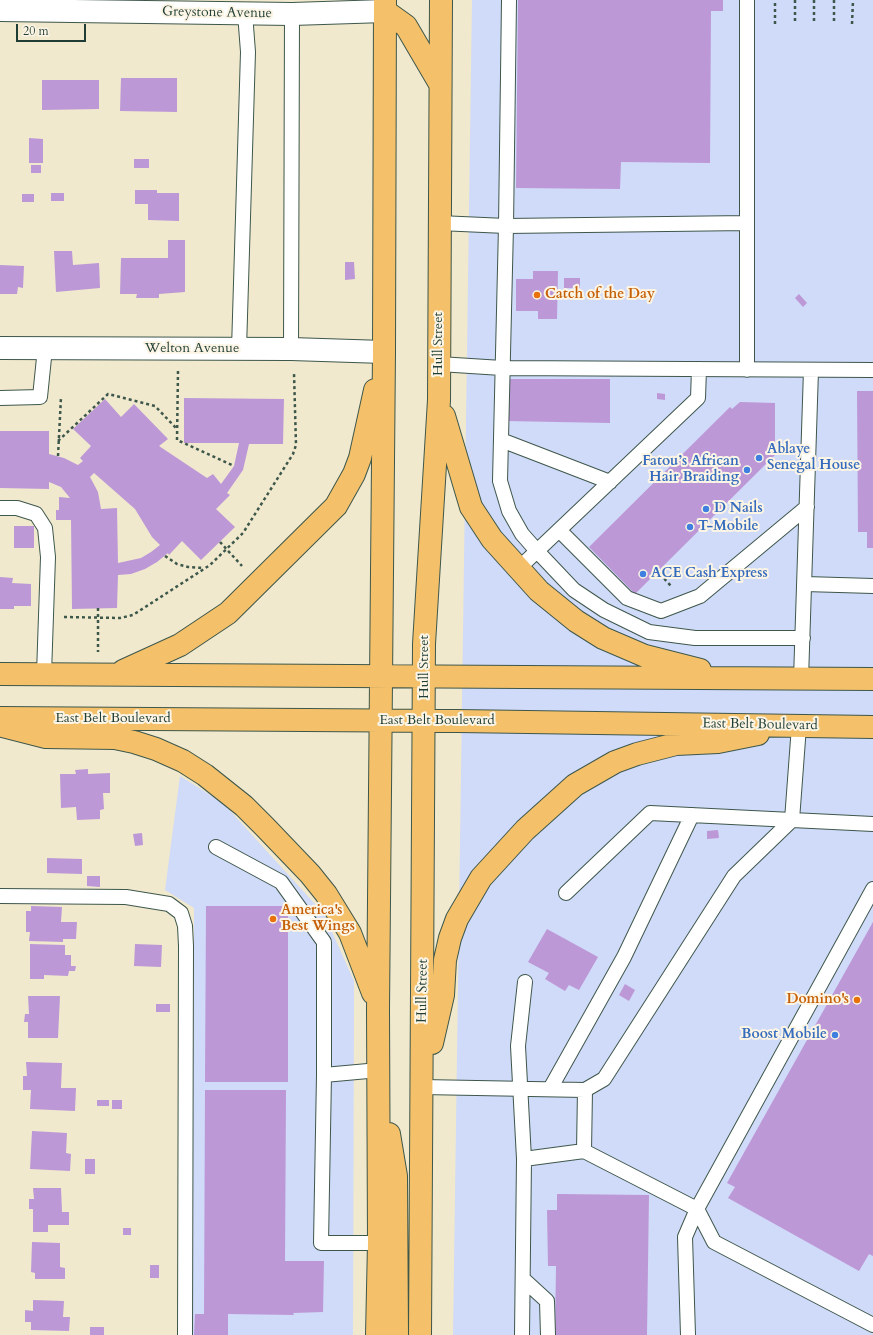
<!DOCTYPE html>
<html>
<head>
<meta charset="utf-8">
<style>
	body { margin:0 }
	#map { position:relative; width:873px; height:1335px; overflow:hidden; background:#f0e9ce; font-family:Cardo,serif }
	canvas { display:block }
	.scale { position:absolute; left:16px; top:24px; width:70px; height:18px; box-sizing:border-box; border:2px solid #1f3d34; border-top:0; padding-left:5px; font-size:12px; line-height:14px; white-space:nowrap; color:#1f3d34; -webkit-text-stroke:3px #fcf5e5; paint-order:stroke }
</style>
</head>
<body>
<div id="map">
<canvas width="873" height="1335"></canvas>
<div class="scale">20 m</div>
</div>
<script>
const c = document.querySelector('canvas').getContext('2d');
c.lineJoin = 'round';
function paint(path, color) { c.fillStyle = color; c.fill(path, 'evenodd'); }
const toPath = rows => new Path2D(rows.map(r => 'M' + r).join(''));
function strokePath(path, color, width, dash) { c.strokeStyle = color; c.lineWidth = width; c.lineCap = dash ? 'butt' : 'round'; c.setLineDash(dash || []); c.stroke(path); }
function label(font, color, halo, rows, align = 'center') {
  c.font = font + ' Cardo,serif'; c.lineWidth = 4; c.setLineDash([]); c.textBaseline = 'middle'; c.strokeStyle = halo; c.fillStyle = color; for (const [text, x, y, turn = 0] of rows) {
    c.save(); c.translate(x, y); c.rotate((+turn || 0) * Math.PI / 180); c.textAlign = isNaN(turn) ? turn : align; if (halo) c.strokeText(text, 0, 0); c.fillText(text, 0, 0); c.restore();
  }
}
paint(toPath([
	[472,0,873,0,873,1335,453,1335],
	[180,776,223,803,324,914,354,981,353,1335,192,1335,194,908,165,890]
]), '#d0daf9');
paint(toPath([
	[518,0,723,0,723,11,711,11,710,163,621,162,620,189,516,188],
	[121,78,177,78,177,112,120,111],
	[42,80,99,80,99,109,42,110],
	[29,138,43,139,43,163,29,163],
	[134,159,149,159,149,168,134,168],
	[31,165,41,165,41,173,31,173],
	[135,190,157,190,157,193,179,193,179,221,148,220,148,204,135,204],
	[51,193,64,193,64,201,51,201],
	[22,194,34,194,34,202,22,202],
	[168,240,185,240,185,292,159,294,159,298,136,298,137,294,120,294,121,258,168,258],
	[54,251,72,251,73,265,99,263,100,288,56,292],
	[345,262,354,262,355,279,345,280],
	[0,265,24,266,23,288,18,287,17,294,0,294],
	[533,271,558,271,557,319,538,319,538,311,516,311,516,279,533,279],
	[564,278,580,278,580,288,564,288],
	[799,294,807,303,803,307,795,298],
	[507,379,610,379,610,423,506,421],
	[857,391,873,391,873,548,867,548,867,532,858,532],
	[657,393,665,394,665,400,657,399],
	[184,398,284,399,283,444,249,444,243,470,227,493,230,495,216,509,235,527,201,560,182,541,169,555,168,553,157,562,145,569,131,574,118,575,117,608,72,609,71,520,56,520,56,510,59,510,59,497,70,498,61,487,49,482,49,489,0,488,0,431,49,431,49,454,64,458,78,465,83,461,80,458,91,446,73,429,105,399,121,417,134,404,168,439,159,446,207,478,213,474,221,484,234,466,239,443,184,443],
	[94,473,135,509,152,537,160,545,151,552,141,558,118,563,117,508,101,509,98,492,90,477],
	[740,402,775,403,775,445,771,449,776,454,635,594,589,547,730,407,732,409],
	[14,526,34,526,34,548,14,548],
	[0,577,13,578,12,583,31,584,31,606,14,606,14,609,0,609],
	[88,769,88,774,110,773,110,793,103,793,104,809,100,810,100,819,77,820,76,807,61,808,60,774,76,774,75,770],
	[718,830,719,838,707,839,707,831],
	[142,833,143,845,135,846,133,834],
	[47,858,82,859,82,874,47,873],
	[87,876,100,876,100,887,87,886],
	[31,906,62,907,61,922,77,922,76,939,63,939,63,942,29,941,30,932,26,932,26,911,31,911],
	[206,906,288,906,288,1082,205,1082],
	[873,922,873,1256,869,1254,859,1271,728,1198,735,1187,727,1183],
	[547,929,598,957,579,990,569,985,565,991,545,979,549,973,528,962],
	[30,944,65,945,65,955,71,955,71,966,76,966,75,971,69,971,68,976,44,975,44,979,30,979],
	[135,944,162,945,161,967,134,966],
	[625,984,635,990,629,1001,619,995],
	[28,996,60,996,58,1038,28,1038,28,1022,24,1022,25,1014,29,1014],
	[156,1004,170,1004,170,1012,156,1012],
	[26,1062,62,1063,61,1088,76,1088,75,1111,30,1109,31,1090,23,1090,23,1076,27,1076],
	[205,1090,286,1090,285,1261,324,1261,323,1312,293,1313,294,1315,228,1314,228,1335,194,1335,195,1314,204,1314],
	[97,1100,109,1100,109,1106,97,1106],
	[112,1100,122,1100,122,1109,112,1109],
	[32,1131,67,1133,66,1153,71,1154,70,1171,30,1169],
	[85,1159,95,1159,95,1174,85,1174],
	[33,1188,61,1188,62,1212,69,1212,69,1225,48,1225,48,1232,33,1232,33,1209,29,1209,29,1199,34,1199],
	[557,1194,649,1195,647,1335,555,1335,556,1266,548,1266,547,1210,557,1210],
	[123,1228,131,1228,131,1235,123,1235],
	[32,1242,60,1243,60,1267,65,1268,65,1279,35,1279,35,1273,31,1272],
	[150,1265,159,1265,159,1278,150,1278],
	[33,1300,64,1301,63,1317,70,1317,69,1331,31,1330,31,1322,25,1322,25,1310,33,1311],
	[90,1327,104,1327,104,1335,90,1335]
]), '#bd98d6');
const service = toPath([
	[509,0,506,226,500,481,509,511,522,534,537,551,574,590,604,610,649,632,695,638,803,638],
	[747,0,747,370],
	[439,223,506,226,747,223],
	[239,349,248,52,245,13],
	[291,349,292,14],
	[439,364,502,368,873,370],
	[0,398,40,397,45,348],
	[501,440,610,482],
	[0,508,17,508,36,514,45,528,48,557,44,674],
	[559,530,627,598,661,611,700,596,807,507],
	[518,569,698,398,699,369],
	[805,584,873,586],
	[801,679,811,370],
	[216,847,281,882,324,942,324,1075],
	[566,893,650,813,792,820,799,726],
	[0,896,126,897,169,904,181,913,185,926,186,946,185,1335],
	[379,1070,324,1075,321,1243,379,1243],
	[422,1087,585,1090,604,1079,734,876,792,820,873,824],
	[550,1089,624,957,692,815],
	[584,1151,585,1090],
	[524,1159,584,1151,697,1209,714,1242,873,1325],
	[523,1279,547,1301,548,1335],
	[522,1335,524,1159,518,1046,525,982],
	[688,1335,685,1237,697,1209,873,889]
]);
const minor = toPath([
	[0,10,292,14,385,11],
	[0,348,291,349,384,352]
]);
const primary = toPath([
	[385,11,406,26,440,84],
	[444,416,471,507,492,539,539,591,576,621,603,638,645,656,700,670],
	[123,671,180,645,228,613,336,506,354,474,360,458,375,390],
	[0,674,873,679],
	[0,718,458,721,873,727],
	[3,726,46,737,115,738,134,742,156,749,183,761,205,775,244,806,265,827,310,874,326,894,350,933,373,993],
	[432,1043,443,995,445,960,450,938,457,919,481,878,525,830,575,785,615,762,637,754,676,744,718,742,758,734],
	[389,1134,396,1176,397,1335],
	[377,1335,379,1243,378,1010,384,352,385,0],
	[420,1335,424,644,439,400,441,0]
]);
strokePath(service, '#3e574b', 16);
strokePath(minor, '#3e574b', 24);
strokePath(primary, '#3e574b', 24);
strokePath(toPath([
	[795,0,795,24],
	[814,0,814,24],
	[834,0,834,24],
	[775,24,775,0],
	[852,24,853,0],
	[178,371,177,440,234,466],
	[58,441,108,394,155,406,177,429],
	[775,452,790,449],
	[58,456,61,397],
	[220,542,242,566],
	[165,556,177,564,188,567,204,568],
	[656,570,672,587],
	[98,608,98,652],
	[64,617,120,618,133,615,210,565,243,533,293,454,296,445,294,373]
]), '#3e574b', 2.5, [3, 3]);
strokePath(service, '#fff', 14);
strokePath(minor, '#fff', 22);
strokePath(primary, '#f4c16a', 22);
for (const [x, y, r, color] of [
	[537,295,4,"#e8710a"],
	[759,458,4,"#3f7fe0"],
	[747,470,4,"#3f7fe0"],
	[706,509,4,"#3f7fe0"],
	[690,527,4,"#3f7fe0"],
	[643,574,4,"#3f7fe0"],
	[273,919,4,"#e8710a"],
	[857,1000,4,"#e8710a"],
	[835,1035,4,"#3f7fe0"]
]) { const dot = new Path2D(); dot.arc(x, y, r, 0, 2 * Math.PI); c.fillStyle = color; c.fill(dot); strokePath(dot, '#fcf5e5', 1.5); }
label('14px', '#1f3d34', '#fcf5e5', [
	["Greystone Avenue",217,13,1],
	["Hull Street",439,344,-90],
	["Welton Avenue",192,349],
	["Hull Street",425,667,-90],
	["East Belt Boulevard",113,719],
	["East Belt Boulevard",437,721],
	["East Belt Boulevard",760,725,1],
	["Hull Street",423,991,-89]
]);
label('bold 14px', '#c56008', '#fcf5e5', [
	["Catch of the Day",545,295],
	["America's",281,911],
	["Best Wings",281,927],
	["Domino's",849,1000,"right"]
], 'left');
label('bold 14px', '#366cbe', '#fcf5e5', [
	["Ablaye",767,450],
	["Senegal House",767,466],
	["Fatou’s African",739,462,"right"],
	["Hair Braiding",739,478,"right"],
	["D Nails",714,509],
	["T-Mobile",698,527],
	["ACE Cash Express",651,574],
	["Boost Mobile",827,1035,"right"]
], 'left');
</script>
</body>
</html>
